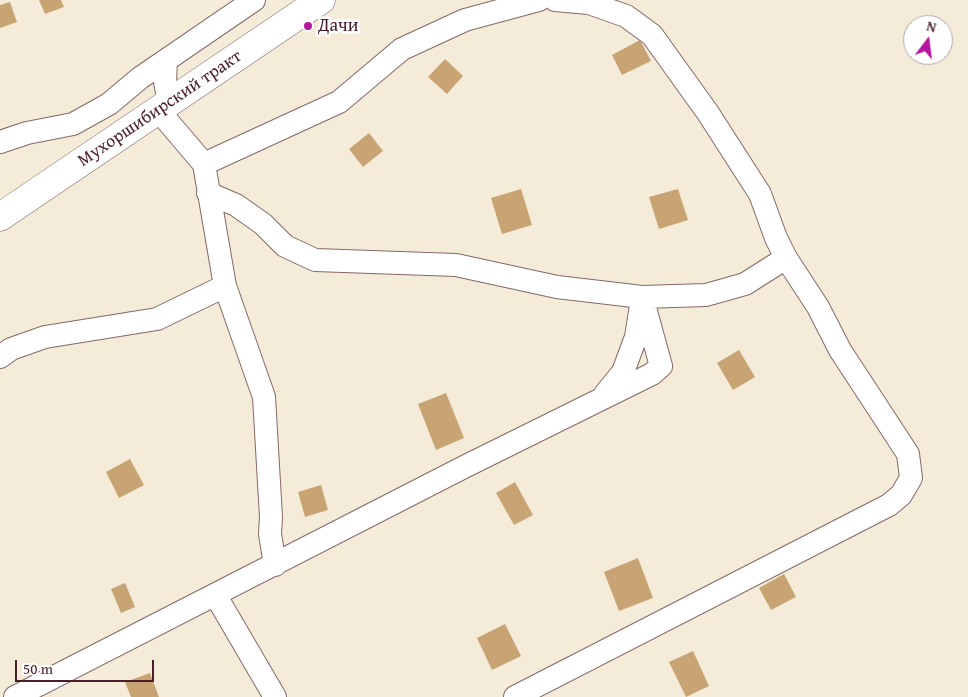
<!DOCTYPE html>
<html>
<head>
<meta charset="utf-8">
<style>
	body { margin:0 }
	#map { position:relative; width:968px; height:697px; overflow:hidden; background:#f4ecd8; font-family:"Gentium Book Plus",serif }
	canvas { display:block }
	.north { position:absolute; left:903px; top:15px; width:50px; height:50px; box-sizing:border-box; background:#fff; border:1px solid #b7a5aa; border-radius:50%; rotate:15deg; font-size:14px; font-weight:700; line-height:20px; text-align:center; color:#4a1f2b }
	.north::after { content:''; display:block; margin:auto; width:18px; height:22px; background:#b5179e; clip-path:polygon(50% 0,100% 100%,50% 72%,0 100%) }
	.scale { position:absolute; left:15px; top:660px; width:139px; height:22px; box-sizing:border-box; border:2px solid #4a1f2b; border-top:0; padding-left:6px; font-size:15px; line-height:18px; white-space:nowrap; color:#4a1f2b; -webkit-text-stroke:4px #fff; paint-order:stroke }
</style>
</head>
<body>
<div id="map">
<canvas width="968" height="697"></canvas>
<div class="north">N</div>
<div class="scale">50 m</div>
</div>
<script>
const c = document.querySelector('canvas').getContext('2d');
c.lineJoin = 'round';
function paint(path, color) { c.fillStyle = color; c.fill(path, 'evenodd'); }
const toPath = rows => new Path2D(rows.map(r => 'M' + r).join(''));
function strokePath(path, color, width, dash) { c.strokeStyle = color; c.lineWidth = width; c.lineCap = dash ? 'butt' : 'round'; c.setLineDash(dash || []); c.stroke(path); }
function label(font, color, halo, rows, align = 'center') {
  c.font = font + ' "Gentium Book Plus",serif'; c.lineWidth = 5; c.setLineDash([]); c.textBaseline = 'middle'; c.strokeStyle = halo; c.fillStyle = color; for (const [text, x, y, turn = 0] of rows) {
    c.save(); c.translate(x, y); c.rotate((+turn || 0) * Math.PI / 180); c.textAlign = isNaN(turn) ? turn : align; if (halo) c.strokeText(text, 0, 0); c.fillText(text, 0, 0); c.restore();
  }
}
paint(toPath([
	[39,0,61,0,64,7,45,14],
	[10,2,17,22,0,28,0,5],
	[640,40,651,61,622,75,612,55],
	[445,59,463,76,447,94,428,77],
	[369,133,383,151,363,167,349,149],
	[521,189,532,225,502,234,491,198],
	[678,189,688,220,659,229,649,197],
	[739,350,755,377,733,390,717,363],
	[446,393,464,438,436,450,418,404],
	[130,459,144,485,119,498,106,472],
	[515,482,533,515,514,525,496,493],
	[321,485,328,510,305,517,298,492],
	[638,558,653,598,619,611,604,572],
	[784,574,796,597,771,610,759,588],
	[125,583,135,607,121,613,111,589],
	[505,624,521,656,492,670,477,638],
	[693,651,709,686,686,697,669,662],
	[150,673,159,697,131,697,125,682]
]), '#c8a474');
const street = toPath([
	[166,60,165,82,169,103],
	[158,110,204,164,225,286,264,397,271,517,270,534,275,565],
	[0,142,27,133,73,124,109,104,140,78,254,0],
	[204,164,339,102,402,49,465,20,539,0],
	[208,193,236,205,263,224,285,246,315,260,456,265,557,287,642,297,706,295,745,284,786,258],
	[0,357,11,349,45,337,157,319,225,286],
	[605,394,623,372,636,337,641,305],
	[216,596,275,697],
	[15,697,466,466,652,374,661,366,642,297],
	[515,697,889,505,901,495,911,478,908,454,840,350,818,307,786,258,776,238,760,194,708,113,652,35,626,16,589,3,555,0]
]);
const primary = toPath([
	[0,217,321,0]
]);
strokePath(street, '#866768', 24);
strokePath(primary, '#866768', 29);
strokePath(street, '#fff', 22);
strokePath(primary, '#fff', 28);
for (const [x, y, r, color] of [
	[308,26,5,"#b5179e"]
]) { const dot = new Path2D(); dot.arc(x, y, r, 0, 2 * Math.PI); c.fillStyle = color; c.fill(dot); strokePath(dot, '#fff', 2); }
label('18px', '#4a1f2b', '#fff', [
	["Дачи",318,26]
], 'left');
label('18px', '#4a1f2b', '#fff', [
	["Мухоршибирский тракт",160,109,-34]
]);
</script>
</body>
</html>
